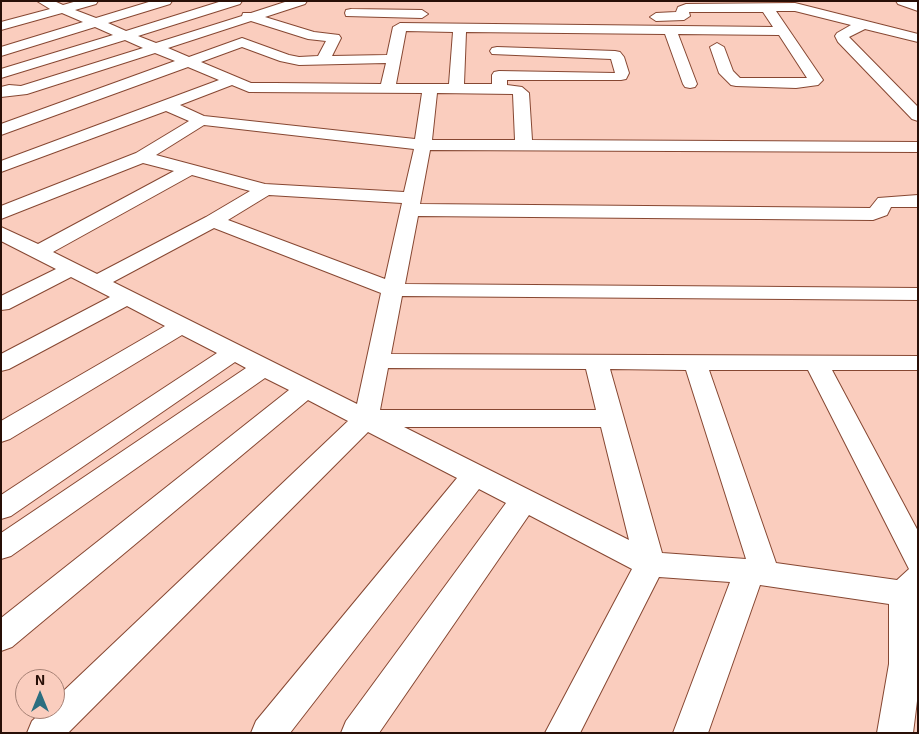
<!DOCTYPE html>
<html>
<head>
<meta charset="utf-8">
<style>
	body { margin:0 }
	#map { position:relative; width:919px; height:734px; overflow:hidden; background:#facdbe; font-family:"Exo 2",sans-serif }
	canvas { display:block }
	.frame { position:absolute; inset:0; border:2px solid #280f07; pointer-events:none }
	.north { position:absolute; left:15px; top:669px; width:50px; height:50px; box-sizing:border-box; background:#facdbe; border:1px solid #a68175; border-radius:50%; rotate:0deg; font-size:14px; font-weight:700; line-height:20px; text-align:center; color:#280f07 }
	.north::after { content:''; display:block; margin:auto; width:18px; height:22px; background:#2c6e80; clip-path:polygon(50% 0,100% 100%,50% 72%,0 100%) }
</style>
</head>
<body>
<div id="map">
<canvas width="919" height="734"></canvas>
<div class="frame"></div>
<div class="north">N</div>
</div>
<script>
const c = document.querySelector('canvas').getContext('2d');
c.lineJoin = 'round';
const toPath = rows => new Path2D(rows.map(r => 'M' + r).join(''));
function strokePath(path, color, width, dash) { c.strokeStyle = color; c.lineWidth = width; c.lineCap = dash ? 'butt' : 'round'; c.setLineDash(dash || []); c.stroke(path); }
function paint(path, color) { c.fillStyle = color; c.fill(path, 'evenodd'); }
const minor = toPath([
	[37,1,54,1,63,5,77,1,98,1,96,4,75,10,96,18,152,1,172,1,170,4,108,23,126,31,222,1,242,1,240,4,138,36,156,43,242,16,243,13,251,13,288,1,307,1,305,4,265,17,314,32,339,35,341,38,332,56,387,55,393,27,400,23,773,27,763,12,689,12,690,16,684,20,656,21,650,17,656,13,676,12,678,7,686,4,795,3,918,34,918,42,865,29,849,37,918,107,918,121,912,119,838,42,835,36,837,33,851,25,795,11,776,11,823,80,818,85,796,88,736,86,731,85,719,73,710,47,717,43,724,47,733,71,740,78,807,78,779,35,678,34,697,84,695,87,690,88,685,87,683,84,665,34,466,32,464,84,492,84,492,75,494,72,499,71,615,73,611,59,492,54,490,51,492,48,497,47,615,51,620,52,624,57,629,73,626,79,621,80,507,80,507,85,522,87,529,93,532,140,918,142,918,152,430,150,420,204,870,208,878,198,918,195,918,207,891,207,887,215,873,220,418,216,405,284,918,288,918,300,402,296,391,354,918,356,918,370,832,370,918,531,918,693,913,733,877,733,889,664,889,604,760,585,708,733,673,733,730,582,659,577,580,733,545,733,632,569,529,515,379,733,341,733,346,721,506,503,479,489,290,733,251,733,256,721,457,478,368,432,68,733,27,733,32,721,45,709,55,709,55,699,348,421,308,400,12,647,1,651,1,618,289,390,265,378,11,556,1,559,1,533,246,368,235,362,11,516,1,519,1,495,217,353,182,335,10,439,1,442,1,421,165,326,127,306,9,369,1,371,1,354,110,297,71,277,9,309,1,310,1,296,56,269,1,241,1,227,38,244,174,171,143,163,1,219,1,206,136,153,189,121,166,111,1,172,1,161,219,80,188,67,1,135,1,124,175,61,155,53,27,94,1,97,1,87,9,85,21,86,143,48,125,40,1,78,1,69,113,35,95,27,1,56,1,47,83,22,62,13,1,30,1,22,50,9,37,1],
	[251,21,308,39,326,41,318,56,299,57,289,55,242,38,189,57,168,48,251,21],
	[406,31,453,32,449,84,396,84,406,31],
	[242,47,280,61,299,65,386,63,381,84,275,83,251,83,201,62,242,47],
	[232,85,249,92,422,93,415,139,204,116,180,105,232,85],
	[437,93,513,94,515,140,432,140,437,93],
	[204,125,414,149,404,192,265,184,156,155,204,125],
	[192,175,250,191,206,217,97,274,53,252,192,175],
	[269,195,402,203,385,279,228,220,269,195],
	[214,228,381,293,357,404,113,282,214,228],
	[388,368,586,369,596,410,380,410,388,368],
	[610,369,686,370,746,559,662,553,610,369],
	[709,370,808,370,909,569,897,580,776,563,709,370],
	[404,427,601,427,629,540,404,427],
	[351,9,422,10,428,14,422,18,346,16,345,13,346,10,351,9]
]);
const tertiary = toPath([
	[896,1,918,2,918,11,898,4,896,1]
]);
strokePath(minor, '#864732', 2);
strokePath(tertiary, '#864732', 2);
paint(minor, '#fff');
paint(tertiary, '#fff');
</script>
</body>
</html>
